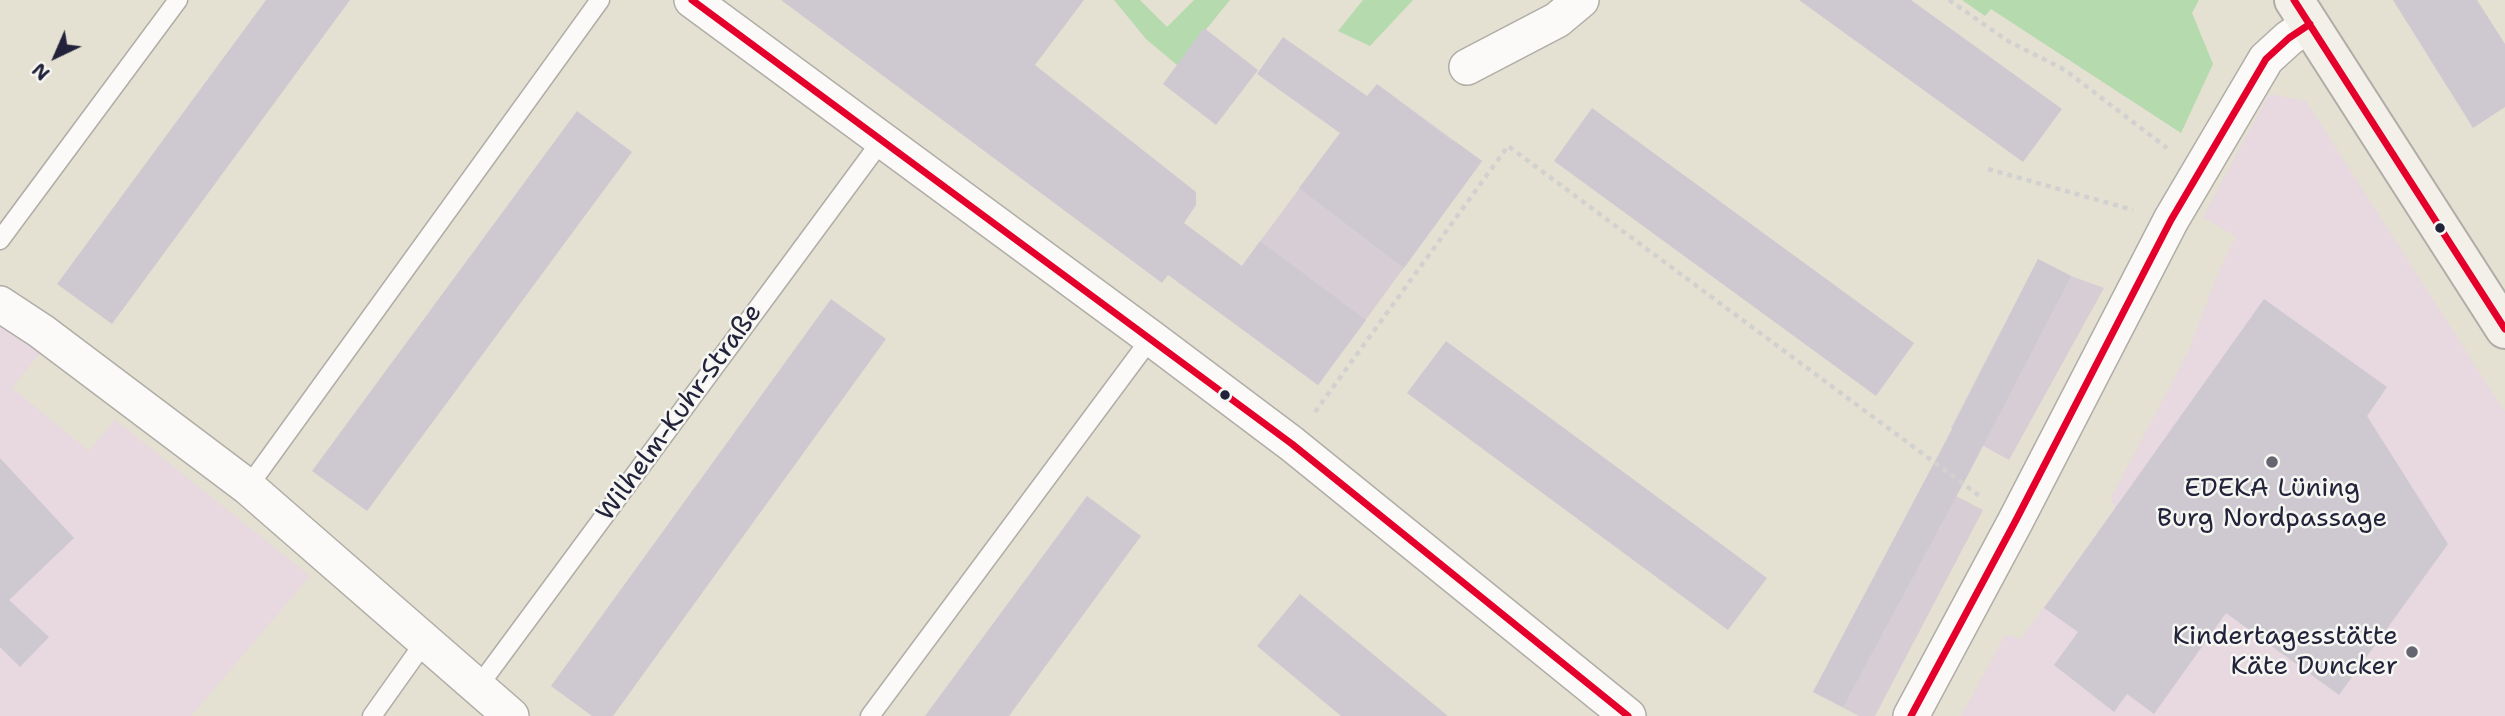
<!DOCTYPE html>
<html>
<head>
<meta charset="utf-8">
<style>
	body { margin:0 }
	#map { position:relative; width:2505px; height:716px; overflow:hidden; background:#e4e0d2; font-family:"Shantell Sans",sans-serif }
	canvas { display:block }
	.north { position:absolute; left:21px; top:21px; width:70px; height:70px; -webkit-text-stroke:5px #f6f6f2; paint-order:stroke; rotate:224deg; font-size:19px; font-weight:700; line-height:28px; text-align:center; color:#22223b }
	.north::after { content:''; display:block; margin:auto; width:24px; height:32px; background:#22223b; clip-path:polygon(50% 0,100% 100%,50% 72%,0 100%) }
</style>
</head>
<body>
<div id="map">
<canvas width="2505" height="716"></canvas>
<div class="north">N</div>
</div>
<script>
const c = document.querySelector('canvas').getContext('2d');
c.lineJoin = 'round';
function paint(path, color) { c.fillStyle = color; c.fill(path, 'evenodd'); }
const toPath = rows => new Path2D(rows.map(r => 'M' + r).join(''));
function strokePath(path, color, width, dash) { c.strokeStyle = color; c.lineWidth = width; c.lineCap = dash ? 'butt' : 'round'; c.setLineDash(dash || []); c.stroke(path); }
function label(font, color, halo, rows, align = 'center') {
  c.font = font + ' "Shantell Sans",sans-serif'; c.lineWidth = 5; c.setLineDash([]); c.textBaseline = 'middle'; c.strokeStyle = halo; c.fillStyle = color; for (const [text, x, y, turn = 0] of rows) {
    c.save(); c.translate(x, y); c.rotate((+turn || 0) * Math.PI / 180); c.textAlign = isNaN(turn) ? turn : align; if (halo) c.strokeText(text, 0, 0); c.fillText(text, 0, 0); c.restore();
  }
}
paint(toPath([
	[2269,94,2306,101,2505,412,2505,716,1961,716,2005,635,2021,639,2115,508,2111,498,2188,352,2220,268,2236,237,2203,217],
	[0,325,40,353,12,388,89,451,115,420,310,576,191,716,0,716]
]), '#e8d8e0');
paint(toPath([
	[1377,84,1482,161,1318,385,1212,306],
	[2038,259,2071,276,2104,288,2009,460,1951,428],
	[1925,480,1983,510,1875,716,1859,716,1813,692]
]), '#d6ced4');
paint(toPath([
	[1114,0,1140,0,1167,27,1194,0,1230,0,1177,65,1146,39],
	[1363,0,1413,0,1370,46,1338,31],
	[1962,0,2199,0,2192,13,2213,64,2181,133,1991,9,1985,16]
]), '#b4daae');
paint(toPath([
	[266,0,350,0,112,324,57,284],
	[781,0,1084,0,1035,65,1196,192,1196,205,1184,223,1242,266,1260,241,1366,320,1318,385,1168,275,1162,283],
	[1799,0,1911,0,2062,109,2023,162],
	[2393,0,2477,0,2505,44,2505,107,2473,128],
	[1204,28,1258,70,1216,125,1163,84],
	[1283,37,1367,96,1377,84,1452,141,1453,140,1482,161,1404,268,1299,188,1340,133,1257,74],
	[1592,108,1914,343,1876,396,1554,161],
	[577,111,632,152,367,511,312,471],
	[2038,259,2071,276,1970,471,1843,707,1813,692,1952,429],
	[831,299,886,339,613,716,592,716,551,686],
	[2264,299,2387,387,2367,416,2448,544,2339,695,2226,613,2154,714,2127,694,2114,712,2054,665,2078,632,2044,608],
	[1446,341,1767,578,1728,630,1407,393],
	[0,458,74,538,9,600,49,637,20,667,0,647],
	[1087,496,1141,536,1028,690,1009,716,925,716],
	[1300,594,1386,665,1448,716,1341,716,1257,646]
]), '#cec9d1');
const lane = toPath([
	[0,240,178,0],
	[248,487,600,0],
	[478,687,882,140],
	[372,716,426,640],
	[870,716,1151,338]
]);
const street = toPath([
	[692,0,1151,338,1292,444,1628,716],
	[1467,67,1557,20,1581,0],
	[0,304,41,331,248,487,511,716],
	[1911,716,2015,522,2171,220,2266,59,2289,38,2310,24]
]);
const secondary = toPath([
	[2294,0,2505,329]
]);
strokePath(lane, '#b0ada7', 21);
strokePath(street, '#b0ada7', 38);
strokePath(secondary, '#b0ada7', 42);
strokePath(toPath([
	[1949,0,2008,41,2065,70,2167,148],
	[1988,169,2133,210],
	[1315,412,1508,146,1981,497]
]), '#d1d1cf', 4.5, [5, 5]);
strokePath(lane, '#fbfaf8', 18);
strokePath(street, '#fbfaf8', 35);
strokePath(secondary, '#f3f0ea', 38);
strokePath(toPath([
	[692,0,1292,444,1628,716],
	[2294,0,2505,329],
	[1911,716,2015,522,2171,220,2266,59,2289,38,2310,24]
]), '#e4002b', 7);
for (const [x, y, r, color] of [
	[2440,228,6,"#22223b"],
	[1225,395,6,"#22223b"],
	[2272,462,7,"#666470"],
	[2412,652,7,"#666470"]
]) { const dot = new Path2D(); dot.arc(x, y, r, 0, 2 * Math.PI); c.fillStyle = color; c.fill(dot); strokePath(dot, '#f6f6f2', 2.5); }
label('26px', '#22223b', '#f6f6f2', [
	["Wilhelm-Kuhr-Straße",680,413,-54]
]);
label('26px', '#22223b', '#f6f6f2', [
	["EDEKA Lüning",2272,489],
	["Burg Nordpassage",2272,519],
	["Kindertagesstätte",2398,637,"right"],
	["Käte Duncker",2398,667,"right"]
]);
</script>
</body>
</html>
